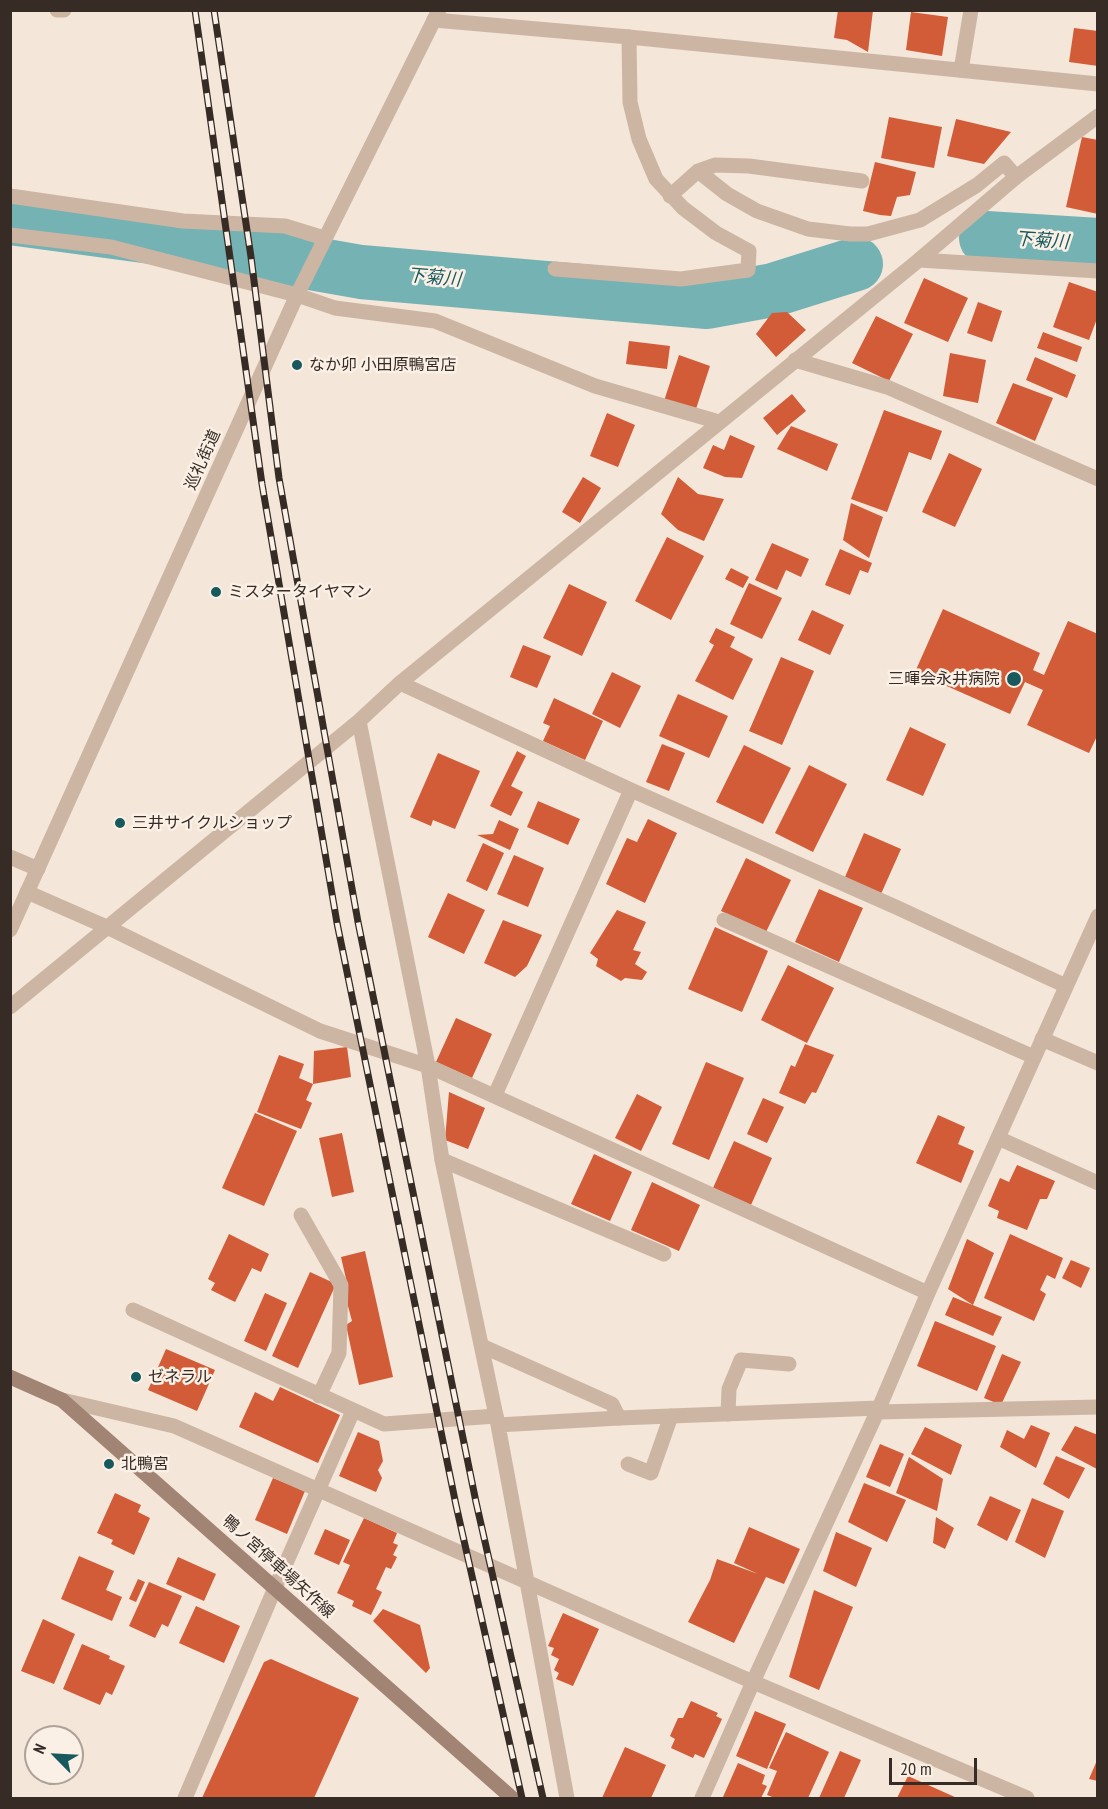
<!DOCTYPE html>
<html>
<head>
<meta charset="utf-8">
<style>
	body { margin:0 }
	#map { position:relative; width:1108px; height:1809px; overflow:hidden; background:#f4e6d8; font-family:"PT Sans Narrow",sans-serif }
	canvas { display:block }
	.frame { position:absolute; inset:0; border:12px solid #372b26; pointer-events:none }
	.north { position:absolute; left:24px; top:1725px; width:60px; height:60px; box-sizing:border-box; background:#fbf0e5; border:2px solid #ada199; border-radius:50%; rotate:294deg; font-size:16px; font-weight:700; line-height:24px; text-align:center; color:#372b26 }
	.north::after { content:''; display:block; margin:auto; width:21px; height:27px; background:#17595c; clip-path:polygon(50% 0,100% 100%,50% 72%,0 100%) }
	.scale { position:absolute; left:889px; top:1758px; width:88px; height:27px; box-sizing:border-box; border:3px solid #372b26; border-top:0; padding-left:8px; font-size:18px; line-height:21px; white-space:nowrap; color:#372b26; -webkit-text-stroke:4px #fbf0e5; paint-order:stroke }
</style>
</head>
<body>
<div id="map">
<canvas width="1108" height="1809"></canvas>
<div class="frame"></div>
<div class="north">N</div>
<div class="scale">20 m</div>
</div>
<script>
const c = document.querySelector('canvas').getContext('2d');
c.lineJoin = 'round';
const toPath = rows => new Path2D(rows.map(r => 'M' + r).join(''));
function strokePath(path, color, width, dash) { c.strokeStyle = color; c.lineWidth = width; c.lineCap = dash ? 'butt' : 'round'; c.setLineDash(dash || []); c.stroke(path); }
function paint(path, color) { c.fillStyle = color; c.fill(path, 'evenodd'); }
function label(font, color, halo, rows, align = 'center') {
  c.font = font + ' "PT Sans Narrow","Noto Sans JP",sans-serif'; c.lineWidth = 5; c.setLineDash([]); c.textBaseline = 'middle'; c.strokeStyle = halo; c.fillStyle = color; for (const [text, x, y, turn = 0] of rows) {
    c.save(); c.translate(x, y); c.rotate((+turn || 0) * Math.PI / 180); c.textAlign = isNaN(turn) ? turn : align; if (halo) c.strokeText(text, 0, 0); c.fillText(text, 0, 0); c.restore();
  }
}
strokePath(toPath([
	[10,218,196,243,361,272,707,302,773,290,856,264],
	[986,238,1098,245]
]), '#74b2b3', 54);
paint(toPath([
	[838,10,873,10,868,52,847,40,834,38],
	[911,12,948,17,942,56,906,50],
	[1074,28,1098,31,1098,66,1069,62],
	[889,117,942,127,934,168,881,158],
	[956,119,1011,132,984,164,947,156],
	[1082,137,1098,140,1098,214,1066,207],
	[875,162,916,172,910,195,897,197,891,216,880,215,863,211],
	[924,278,968,298,948,342,904,323],
	[1069,282,1098,292,1098,316,1089,340,1053,327],
	[978,302,1002,311,992,342,967,333],
	[787,312,806,330,776,357,756,334,772,313],
	[876,316,913,334,889,381,852,363],
	[1043,332,1082,347,1077,362,1037,348],
	[629,341,670,346,667,369,626,364],
	[950,353,986,360,978,403,943,396],
	[679,355,710,366,695,412,664,401],
	[1035,357,1076,375,1067,398,1026,380],
	[1013,383,1053,398,1035,441,996,423],
	[792,394,806,411,777,435,763,418],
	[884,410,942,431,931,460,909,452,887,512,851,499],
	[607,413,635,425,618,467,590,456],
	[791,426,838,444,827,471,777,449],
	[730,435,755,446,742,478,725,477,703,468,713,445,724,450],
	[949,453,982,469,955,527,922,512],
	[583,477,601,488,580,523,562,512],
	[678,477,698,494,724,499,704,541,678,530,661,514],
	[851,503,883,517,869,558,843,540],
	[667,537,704,556,671,620,635,601],
	[772,543,809,559,801,577,786,570,777,590,755,580],
	[840,549,872,563,868,573,860,570,850,595,825,585],
	[731,568,749,577,743,588,725,579],
	[749,583,782,598,762,639,730,624],
	[569,584,607,602,582,656,543,638],
	[943,609,1040,653,1033,670,1044,675,1068,621,1098,634,1098,734,1089,753,1027,725,1043,690,1025,682,1010,714,915,672],
	[812,610,844,625,830,655,798,640],
	[716,628,735,637,730,647,753,659,733,700,695,681,714,645,709,642],
	[523,645,551,656,537,688,510,677],
	[781,657,814,671,782,745,749,731],
	[612,672,641,686,620,728,592,714],
	[678,694,728,716,709,758,659,736],
	[554,698,603,721,585,760,543,741,550,726,543,723],
	[910,727,946,744,923,796,886,780],
	[662,744,685,753,669,791,646,782],
	[744,745,791,768,763,824,716,802],
	[517,751,526,756,511,786,523,792,511,816,490,806],
	[438,753,480,771,455,829,433,820,431,826,410,817],
	[809,765,847,784,813,852,775,833],
	[538,801,580,819,568,845,527,827],
	[648,819,677,833,645,903,606,884,627,838,637,842],
	[499,820,519,829,510,850,477,835,493,834],
	[864,833,901,849,881,894,845,877],
	[483,843,504,853,487,891,466,881],
	[514,855,544,868,528,907,497,894],
	[746,858,791,880,766,932,721,911],
	[819,889,863,908,839,962,795,942],
	[448,893,485,910,464,954,428,937],
	[617,910,646,922,633,950,641,952,635,964,647,972,642,980,625,978,621,981,596,966,598,959,590,953],
	[503,920,542,935,527,966,515,977,484,963],
	[715,927,768,951,742,1012,688,989],
	[788,965,834,988,807,1043,761,1020],
	[456,1018,492,1034,472,1078,436,1062],
	[805,1044,834,1055,816,1093,812,1092,805,1104,779,1093,791,1065,795,1067],
	[347,1047,351,1077,313,1084,314,1051],
	[279,1055,304,1064,299,1078,313,1084,306,1100,312,1103,301,1129,257,1112],
	[706,1062,744,1078,709,1160,672,1144],
	[449,1092,485,1108,468,1149,445,1140],
	[637,1094,662,1107,641,1151,615,1138],
	[763,1098,784,1107,767,1143,747,1134],
	[255,1113,297,1131,264,1206,222,1188],
	[938,1115,965,1127,958,1144,974,1151,961,1183,916,1163],
	[342,1133,354,1192,332,1197,319,1138],
	[734,1141,772,1158,751,1205,713,1188],
	[594,1154,632,1172,610,1221,571,1204],
	[1017,1165,1055,1181,1047,1199,1040,1199,1027,1230,997,1218,999,1211,988,1206,1000,1178,1009,1182],
	[652,1182,700,1205,679,1251,631,1230],
	[229,1234,269,1254,261,1272,252,1268,235,1302,211,1290,215,1283,208,1279],
	[1010,1234,1063,1258,1055,1279,1047,1275,1040,1290,1046,1294,1034,1321,984,1298],
	[967,1239,994,1253,973,1305,948,1289],
	[365,1251,393,1377,359,1385,346,1325,352,1321,345,1295,347,1283,341,1257],
	[1071,1260,1090,1268,1081,1288,1062,1278],
	[310,1272,336,1284,298,1368,272,1356],
	[265,1293,287,1303,266,1351,244,1341],
	[953,1297,1002,1317,993,1336,945,1315],
	[935,1321,996,1346,977,1391,917,1366],
	[166,1349,215,1370,197,1411,148,1390],
	[1002,1354,1021,1362,1001,1405,984,1398],
	[280,1387,340,1415,318,1463,239,1427,255,1392,273,1401],
	[1031,1425,1050,1433,1036,1468,1000,1447,1007,1430,1024,1439],
	[1075,1426,1098,1435,1097,1469,1061,1450],
	[925,1427,962,1445,951,1475,911,1454],
	[358,1432,379,1441,383,1461,378,1470,382,1478,376,1492,339,1476],
	[880,1444,904,1454,890,1487,866,1477],
	[1056,1456,1085,1468,1069,1499,1043,1484],
	[909,1457,943,1479,937,1511,896,1493],
	[273,1478,305,1491,287,1534,255,1520],
	[864,1483,906,1500,887,1542,848,1522],
	[115,1493,141,1505,138,1512,150,1518,134,1555,111,1544,113,1540,97,1533],
	[990,1496,1021,1510,1007,1541,977,1525],
	[1032,1498,1064,1511,1045,1558,1015,1542],
	[936,1517,954,1528,945,1549,933,1543],
	[364,1518,397,1533,393,1543,398,1545,393,1555,397,1557,391,1569,386,1567,376,1589,382,1592,371,1615,352,1606,354,1601,337,1593,350,1565,343,1562],
	[749,1527,800,1549,784,1584,766,1577,734,1643,688,1622,710,1580,717,1559,758,1574,734,1563],
	[325,1529,350,1540,339,1565,314,1554],
	[836,1532,872,1548,856,1587,823,1571],
	[79,1556,114,1571,106,1590,122,1597,112,1621,61,1599],
	[178,1557,216,1574,204,1601,166,1584],
	[138,1579,145,1582,136,1602,129,1599],
	[149,1582,182,1596,168,1627,162,1624,155,1638,129,1626],
	[814,1590,853,1607,819,1690,789,1677],
	[196,1606,240,1626,224,1663,179,1643],
	[383,1609,420,1625,430,1668,426,1673,373,1621],
	[563,1613,599,1629,573,1686,556,1679,559,1673,554,1670,559,1659,551,1655,554,1648,548,1646],
	[43,1619,75,1634,54,1684,21,1671],
	[82,1644,110,1656,109,1659,125,1666,112,1695,106,1692,100,1705,63,1689],
	[271,1659,359,1698,314,1798,202,1798,264,1662],
	[691,1701,718,1713,716,1716,722,1719,704,1758,695,1754,693,1758,671,1748,675,1739,670,1736,678,1718,683,1718],
	[755,1711,786,1724,767,1769,736,1756],
	[786,1732,829,1752,808,1798,775,1798,767,1795,777,1771,769,1768],
	[625,1747,666,1765,651,1798,602,1798],
	[840,1751,861,1760,844,1798,819,1798],
	[1098,1758,1098,1781,1089,1779],
	[738,1763,765,1775,762,1784,767,1786,761,1798,723,1797],
	[908,1776,957,1798,897,1798]
]), '#d25b38');
strokePath(toPath([
	[961,70,971,10],
	[698,171,727,194,757,211,808,229,850,234,868,234,920,220,977,185,1004,163,1016,177],
	[670,196,698,171,715,165,749,166,862,181],
	[919,260,1098,271],
	[555,269,681,279,748,270,749,251,716,233,683,208,656,179,639,139,630,102,629,37],
	[297,295,335,308,435,321,595,386,719,422],
	[795,360,887,387,1098,479],
	[400,683,631,790,898,908,1066,986],
	[724,920,1034,1057],
	[1042,1039,1098,1063],
	[495,1095,631,790],
	[998,1138,1098,1183],
	[442,1160,664,1254],
	[301,1215,341,1285,339,1353,319,1396],
	[133,1310,384,1424,496,1416],
	[482,1346,612,1404,619,1418],
	[728,1414,729,1389,741,1360,789,1364],
	[628,1464,651,1473,671,1416],
	[275,1588,353,1411]
]), '#cdb5a3', 15);
strokePath(toPath([
	[57,10,64,10],
	[434,20,629,37,1098,84],
	[10,196,183,221,285,226,324,238],
	[10,235,111,247,297,295],
	[359,721,428,1066,442,1160,498,1425,567,1798],
	[10,857,38,869],
	[27,892,109,928,320,1031,428,1066,928,1293],
	[10,1007,359,721,400,683,919,260,1016,177,1098,116],
	[62,1400,174,1426,753,1682,1027,1798],
	[877,1412,1098,1407],
	[498,1425,619,1418,879,1408],
	[185,1798,275,1588],
	[702,1798,753,1682,879,1408,928,1293,1098,916]
]), '#cdb5a3', 15);
strokePath(toPath([
	[10,930,297,295,439,10]
]), '#cdb5a3', 15);
strokePath(toPath([
	[10,1377,62,1400,512,1798]
]), '#a18474', 15);
const rail = toPath([
	[195,10,262,484,337,923,456,1505,522,1798],
	[214,10,251,257,279,478,358,922,476,1502,543,1798]
]);
strokePath(rail, '#372b26', 7);
strokePath(rail, '#fbf0e5', 4.5, [14]);
for (const [x, y, r, color] of [
	[297,365,6,"#17595c"],
	[216,592,6,"#17595c"],
	[1014,679,8,"#17595c"],
	[120,823,6,"#17595c"],
	[136,1377,6,"#17595c"],
	[109,1464,6,"#17595c"]
]) { const dot = new Path2D(); dot.arc(x, y, r, 0, 2 * Math.PI); c.fillStyle = color; c.fill(dot); strokePath(dot, '#fbf0e5', 2); }
label('16px', '#372b26', '#fbf0e5', [
	["なか卯 小田原鴨宮店",309,365],
	["ミスタータイヤマン",228,592],
	["三暉会永井病院",1000,679,"right"],
	["三井サイクルショップ",132,823],
	["ゼネラル",148,1377],
	["北鴨宮",121,1464]
], 'left');
label('16px', '#372b26', '#fbf0e5', [
	["巡礼街道",203,460,-66],
	["鴨ノ宮停車場矢作線",278,1567,42]
]);
label('italic 18px', '#17595c', '#fbf0e5', [
	["下菊川",1042,241,4],
	["下菊川",434,278,5]
]);
</script>
</body>
</html>
